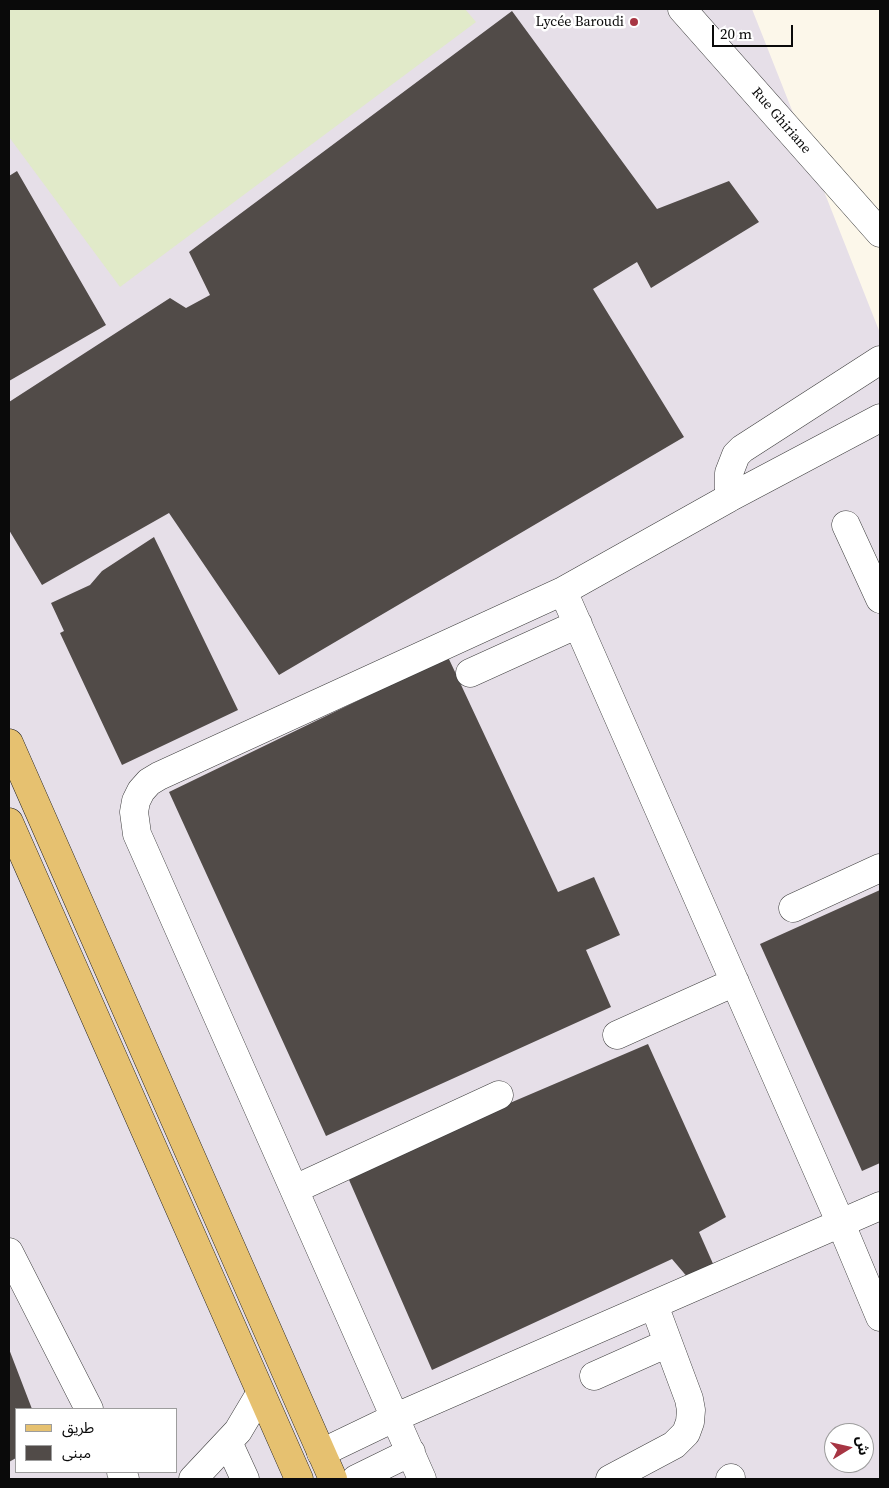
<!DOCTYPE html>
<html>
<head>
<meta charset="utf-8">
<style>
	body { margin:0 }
	#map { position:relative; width:889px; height:1488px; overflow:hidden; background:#fcf7ea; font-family:"Source Serif 4","Noto Sans Arabic",serif }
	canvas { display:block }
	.frame { position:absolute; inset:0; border:10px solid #0a0a0a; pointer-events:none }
	.legend { position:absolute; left:15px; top:1408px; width:162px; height:65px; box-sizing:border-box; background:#fff; border:1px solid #9d9d9d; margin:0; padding:6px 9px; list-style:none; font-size:15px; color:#0a0a0a }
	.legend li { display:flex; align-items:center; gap:10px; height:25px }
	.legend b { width:25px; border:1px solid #9d9d9d }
	.north { position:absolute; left:824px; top:1423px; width:50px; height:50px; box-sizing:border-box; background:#fff; border:1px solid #9d9d9d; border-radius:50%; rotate:81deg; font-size:14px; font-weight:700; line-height:20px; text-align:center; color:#0a0a0a }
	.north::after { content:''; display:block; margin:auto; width:18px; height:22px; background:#a73543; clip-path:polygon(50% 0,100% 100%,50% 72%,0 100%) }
	.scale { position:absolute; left:712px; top:25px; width:81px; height:22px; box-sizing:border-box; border:2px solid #0a0a0a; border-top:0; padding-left:6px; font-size:15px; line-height:18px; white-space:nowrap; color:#0a0a0a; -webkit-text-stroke:4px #fff; paint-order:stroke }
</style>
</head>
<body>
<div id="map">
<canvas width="889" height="1488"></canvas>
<div class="frame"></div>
<ul class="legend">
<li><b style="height:6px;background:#e6c170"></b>طريق</li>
<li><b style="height:14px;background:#514b48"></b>مبنى</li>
</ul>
<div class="north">ش</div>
<div class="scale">20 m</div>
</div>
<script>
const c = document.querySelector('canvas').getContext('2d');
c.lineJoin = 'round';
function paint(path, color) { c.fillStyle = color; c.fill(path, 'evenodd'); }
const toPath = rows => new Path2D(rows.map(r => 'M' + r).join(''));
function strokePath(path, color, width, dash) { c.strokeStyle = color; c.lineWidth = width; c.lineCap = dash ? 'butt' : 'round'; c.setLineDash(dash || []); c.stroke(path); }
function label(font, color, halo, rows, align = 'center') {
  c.font = font + ' "Source Serif 4",serif'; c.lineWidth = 5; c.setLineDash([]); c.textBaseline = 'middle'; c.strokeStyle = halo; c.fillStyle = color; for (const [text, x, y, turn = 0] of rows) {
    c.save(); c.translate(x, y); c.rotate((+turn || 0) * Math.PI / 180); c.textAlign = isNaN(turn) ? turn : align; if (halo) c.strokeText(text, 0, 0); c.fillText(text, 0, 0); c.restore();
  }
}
paint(toPath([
	[9,9,752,9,880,333,880,1479,9,1479],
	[16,1409,176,1409,176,1472,16,1472],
	[834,1433,864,1433,864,1463,834,1463]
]), '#e6dfe8');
paint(toPath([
	[9,9,465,9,476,22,120,287,9,137]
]), '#e1eac9');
paint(toPath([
	[512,11,657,209,729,181,759,222,651,288,637,262,593,289,684,437,279,675,169,513,42,585,9,530,9,402,170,298,186,308,210,295,189,252],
	[17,171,106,325,9,381,9,176],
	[154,537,238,710,122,765,60,633,64,631,51,603,90,585,102,571],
	[448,657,558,892,594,877,620,935,586,950,611,1007,326,1136,169,792],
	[880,890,880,1163,862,1171,760,944],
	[648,1044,726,1217,699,1232,714,1266,689,1279,672,1259,432,1370,346,1173],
	[9,1349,32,1409,16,1409,16,1458,9,1462]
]), '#514b48');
const minor = toPath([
	[682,9,880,233],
	[729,498,729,473,736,455,742,449,880,360],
	[846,525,880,599],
	[563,591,841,1224,880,1317],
	[470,673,578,624],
	[793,908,880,868],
	[617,1035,735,982],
	[295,1189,499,1095],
	[9,1252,89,1409],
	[594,1376,668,1343],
	[228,1442,245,1479],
	[321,1453,396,1417,880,1206],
	[121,1472,125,1479],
	[193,1479,238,1431,260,1394],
	[356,1479,411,1452],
	[422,1479,137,834,134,812,136,801,141,791,149,782,159,776,563,591,729,498,880,418],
	[610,1479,674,1445,686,1433,690,1422,691,1410,689,1399,654,1305],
	[730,1479,731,1478]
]);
const major = toPath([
	[9,743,333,1479],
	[9,822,299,1479]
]);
strokePath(minor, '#3d3d3d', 29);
strokePath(major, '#1b1b1b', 29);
strokePath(minor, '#fff', 28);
strokePath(major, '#e6c170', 28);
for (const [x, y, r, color] of [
	[634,22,5,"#a73543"]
]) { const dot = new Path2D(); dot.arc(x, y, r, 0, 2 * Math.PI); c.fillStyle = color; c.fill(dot); strokePath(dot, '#fff', 2); }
label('14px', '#0a0a0a', '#fff', [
	["Lycée Baroudi",624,22]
], 'right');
label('14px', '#0a0a0a', '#fff', [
	["Rue Ghiriane",781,121,49]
]);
</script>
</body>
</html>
